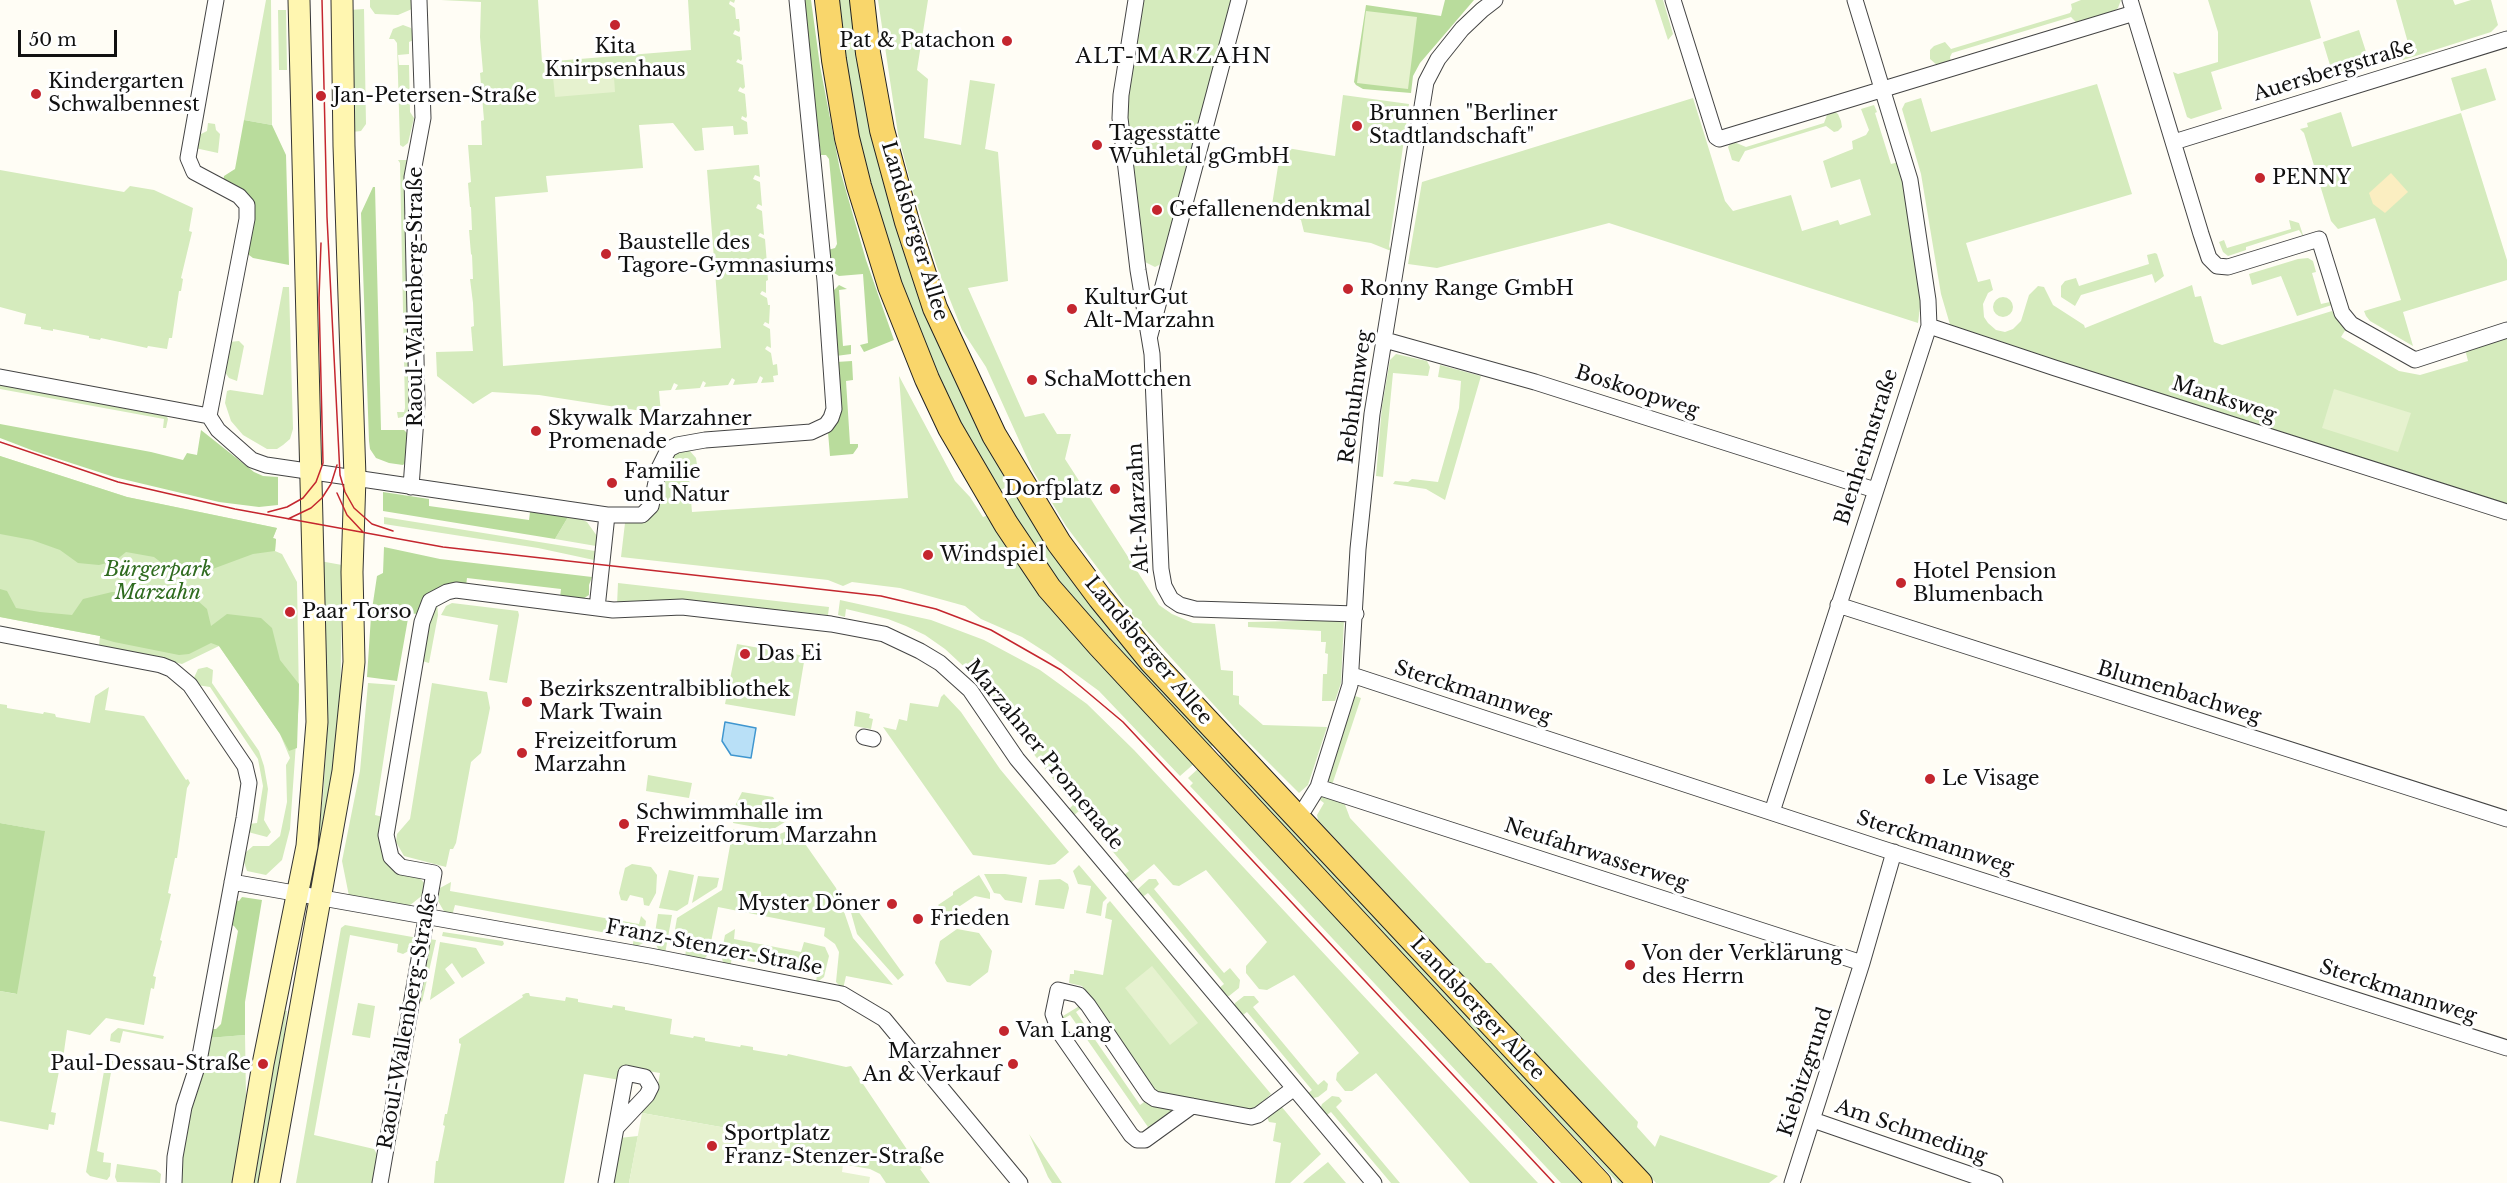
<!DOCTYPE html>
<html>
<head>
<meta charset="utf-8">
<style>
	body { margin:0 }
	#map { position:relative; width:2507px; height:1183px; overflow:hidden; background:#fffdf5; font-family:"Libre Baskerville",serif }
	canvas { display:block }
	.scale { position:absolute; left:18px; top:30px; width:99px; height:27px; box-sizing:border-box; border:3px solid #111; border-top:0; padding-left:8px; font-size:18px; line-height:21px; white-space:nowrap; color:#111; -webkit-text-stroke:4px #fff; paint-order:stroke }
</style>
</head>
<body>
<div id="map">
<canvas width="2507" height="1183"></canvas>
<div class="scale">50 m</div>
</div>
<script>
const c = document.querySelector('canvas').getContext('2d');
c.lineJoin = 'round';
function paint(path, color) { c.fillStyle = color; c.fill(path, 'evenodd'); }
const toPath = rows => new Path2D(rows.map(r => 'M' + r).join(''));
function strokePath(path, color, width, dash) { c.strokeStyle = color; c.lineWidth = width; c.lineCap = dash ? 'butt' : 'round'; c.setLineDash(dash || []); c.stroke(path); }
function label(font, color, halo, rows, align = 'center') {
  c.font = font + ' "Libre Baskerville",serif'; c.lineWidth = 6; c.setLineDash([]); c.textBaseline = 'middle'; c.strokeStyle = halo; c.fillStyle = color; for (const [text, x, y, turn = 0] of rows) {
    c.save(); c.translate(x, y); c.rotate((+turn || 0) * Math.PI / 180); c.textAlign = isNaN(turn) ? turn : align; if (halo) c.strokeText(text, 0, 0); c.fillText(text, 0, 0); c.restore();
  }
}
paint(toPath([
	[266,0,271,0,272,125,244,120],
	[370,0,415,0,412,9,398,15,375,14,370,7],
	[441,0,538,0,542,62,691,50,688,0,735,0,734,3,730,1,729,4,735,8,736,19,739,19,740,30,739,32,735,30,733,34,740,37,742,59,741,61,738,59,736,62,743,65,745,87,743,89,740,87,738,91,745,94,747,116,746,118,742,116,741,119,747,122,748,134,734,135,733,126,702,128,704,150,695,151,673,123,639,125,643,168,546,176,548,192,495,197,503,366,721,348,707,170,759,165,760,177,755,175,753,179,760,182,762,206,758,204,756,208,762,211,764,235,760,233,758,236,765,239,767,264,762,261,760,265,767,268,768,280,766,281,766,293,762,291,760,294,767,298,768,305,770,305,769,324,765,322,763,325,770,329,771,348,767,346,765,349,771,353,773,365,777,364,778,375,773,376,774,382,761,383,763,378,760,376,757,383,733,385,735,380,732,378,728,385,704,387,706,383,703,381,700,388,675,390,678,385,674,383,671,390,659,391,661,414,539,395,492,392,473,404,437,376,436,352,473,351,471,327,474,326,473,303,470,279,473,279,472,255,471,254,469,230,472,230,471,207,470,207,468,183,471,182,468,145,482,145,481,121,484,120,480,73,483,72,480,37,481,2],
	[832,0,854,0,872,120,1013,483,994,494,928,366,865,182],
	[878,0,928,0,917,70,928,79,924,138,961,145,970,80,995,84,985,149,998,152,1008,281,968,288,1025,417,1044,413,1057,434,1071,434,1065,459,1159,605,1172,614,1193,623,1215,624,1221,670,1233,671,1233,695,1239,696,1239,704,1263,725,1327,727,1308,785,1299,793,1242,736,1136,619,1066,526,1033,471,986,367,962,330,937,267,912,188,898,134],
	[1142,0,1234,0,1163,263,1155,267,1143,261,1125,112],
	[1655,0,1663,0,1673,34,1668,40],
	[2081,0,2121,0,2118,8,2112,13,2078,24,2071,17,1952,53,1950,57,1951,62,1937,65,1930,59,1930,50,1934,46,1945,42,1951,49,2070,13,2072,9,2071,4],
	[2208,0,2310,0,2321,38,2211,72,2222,109,2191,119,2187,117,2173,72,2178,74,2218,62,2218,32],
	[2396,0,2453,0,2455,5,2471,0,2491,0,2498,25,2491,32,2403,60,2400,54,2410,50],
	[364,9,366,124,361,131,352,132,349,10],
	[278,10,286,10,287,70,279,70],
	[403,25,411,28,416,39,409,42,409,54,398,55,399,65,409,65,410,112,414,118,408,143,403,147,400,145,397,43,394,39,389,39,393,29],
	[2359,30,2368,58,2364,65,2333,75,2323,42],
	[2486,68,2496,100,2461,111,2451,78],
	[2097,84,2132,194,1966,243,1978,282,1990,279,1993,290,1988,293,1983,304,1984,317,1988,323,1996,330,2005,332,2013,329,2021,321,2029,295,2038,286,2044,287,2053,305,2084,325,2085,328,2192,285,2195,297,2201,296,2214,342,2222,345,2332,311,2346,329,2341,337,2399,371,2420,375,2468,361,2465,349,2507,337,2507,504,1951,328,1941,294,1921,174,1902,109,1905,103,1921,98,1931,132],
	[1343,95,1409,104,1389,246,1391,251,1371,243,1304,232,1301,220,1272,205,1281,147,1335,156],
	[1693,98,1725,201,1733,211,1791,195,1802,231,1838,220,1840,225,1871,215,1860,179,1831,188,1823,161,1853,149,1852,141,1866,135,1869,130,1861,109,1874,105,1877,112,1875,113,1891,164,1899,162,1905,179,1923,305,1920,307,1918,323,1609,223,1437,268,1408,264,1422,182],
	[1834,111,1838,114,1841,121,1842,127,1838,131,1834,132,1826,126,1745,151,1739,162,1732,160,1728,147,1730,144,1734,142,1746,147,1824,123,1827,115],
	[2341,112,2352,147,2461,113,2507,260,2507,280,2403,312,2413,346,2370,321,2366,316,2364,311,2401,300,2375,218,2338,229,2331,221,2304,133,2300,129,2308,127,2307,123],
	[208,123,215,124,216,130,220,134,218,153,195,148,199,135,207,131],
	[398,160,411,160,411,412,407,416,398,418,397,412,404,412,405,408,400,163],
	[0,170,124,192,130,186,154,190,193,208,189,231,192,232,181,278,183,279,181,291,179,291,172,338,169,338,167,349,148,346,147,348,101,338,100,340,89,338,89,336,53,329,53,331,41,329,41,327,24,324,26,314,0,307],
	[2289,220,2299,223,2304,238,2299,230,2246,247,2246,250,2228,256,2223,252,2219,242,2224,240,2227,248,2291,229],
	[2155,253,2157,254,2164,276,2155,283,2152,274,2081,295,2075,306,2061,297,2061,286,2065,281,2076,278,2079,286,2149,264,2147,255],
	[2308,258,2313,261,2316,272,2312,273,2321,304,2330,302,2332,305,2297,316,2281,276,2252,285,2249,274,2298,259],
	[283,287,289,287,293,429,290,439,283,445,277,449,267,449,243,435,231,421,225,403,227,391,230,390,263,395],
	'1993 307a10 10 0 1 1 20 0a10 10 0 1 1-20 0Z',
	[239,341,244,346,237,381,229,378,225,372,229,342],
	[1396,354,1427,361,1430,367,1428,376,1393,373,1383,477,1376,476,1382,406,1390,360],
	[1440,365,1481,376,1445,500,1426,489,1393,484,1395,481,1408,482,1412,479,1438,482,1459,408,1461,381,1438,377],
	[899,376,955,481,970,497,983,517,989,515,1196,762,1180,776,1099,691,1050,655,1022,637,981,619,965,606,900,588,852,582,843,586,828,580,621,557,625,523,645,519,665,470,674,454,679,451,689,450,696,458,697,465,688,466,692,512,908,498],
	[0,381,165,413,168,419,166,428,163,428,164,419,0,389],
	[0,456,127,497,277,528,273,538,276,539,275,551,282,554,297,582,299,700,290,829,282,860,266,875,247,871,244,862,245,853,253,846,269,846,280,836,287,802,286,765,290,758,280,734,219,646,182,664,99,645,100,636,0,617],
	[1019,493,1216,742,1207,751,1084,619,1000,505],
	[384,517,595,551,594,560,538,548,384,524],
	[568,517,581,519,587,522,597,536,596,546,555,539],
	[320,561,342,565,340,740,321,852,316,852,323,797,328,717,322,650],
	[618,583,829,607,828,615,687,601,617,605],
	[840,600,931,620,984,640,1040,670,1087,704,1134,750,1538,1183,1470,1183,1376,1073,1352,1091,1345,1091,1336,1080,1337,1073,1359,1053,1294,975,1267,990,1259,989,1246,973,1246,966,1267,942,1206,870,1179,886,1173,885,1154,864,1132,882,1127,881,1123,876,1129,871,1079,811,1073,816,1068,810,1073,805,972,674,945,649,925,635,906,626,888,619,846,609,845,617,838,615],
	[437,602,438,615,429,663,422,661,429,616],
	[452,603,518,611,519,615,507,683,489,680,498,625,441,615,446,606],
	[1344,620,1341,683,1335,701,1322,701,1323,674,1327,674,1328,654,1325,653,1326,642,1321,642,1321,631,1248,627,1248,622],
	[737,644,805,656,795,716,725,704],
	[207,667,213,670,212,683,259,751,264,766,268,789,264,820,271,832,267,837,248,832,249,824,257,823,263,786,258,759,210,687,197,685,193,680,198,669],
	[368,683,395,685,375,815,383,817,380,837,384,856,419,877,425,884,424,894,409,906,349,896,342,861,360,771],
	[432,683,487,692,490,708,481,753,471,762,456,843,453,849,450,849,446,867,404,856,396,842,397,834,410,819],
	[109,687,105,710,144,716,186,780,188,779,190,783,187,788,177,858,175,858,168,893,171,894,160,940,162,941,153,976,156,977,154,989,151,988,144,1025,106,1018,90,1035,67,1030,62,1066,60,1066,51,1112,56,1113,54,1125,49,1124,48,1130,0,1121,0,991,16,994,44,831,0,823,0,704,7,705,7,708,43,714,44,712,55,714,56,717,90,723,95,696],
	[944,694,961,712,1000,769,1069,852,1055,864,1049,865,973,855,883,727,896,730,899,719,907,721,910,703,938,707,941,697],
	[1355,696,1361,698,1332,785,1328,780],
	[856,711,870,714,869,718,873,719,871,729,854,726],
	[1225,751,1628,1183,1618,1183,1215,759],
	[1200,767,1489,1079,1519,1117,1581,1183,1561,1183,1190,786,1193,783,1188,778],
	[648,775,692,783,689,798,646,791],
	[742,792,773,797,788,820,772,830,733,823,736,804],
	[1322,795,1342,797,1350,818,1486,963,1491,963,1638,1122,1637,1127,1655,1147,1660,1135,1778,1176,1769,1183,1656,1183,1318,820,1317,815,1324,803,1320,800],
	[794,828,836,888,853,938,893,985,846,976,843,989,836,982,839,952,835,944,824,936,825,928,718,907,709,952,706,957,700,961,685,958,686,949,672,947,677,918,722,890,733,829,775,836],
	[632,864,651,867,657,875,656,893,649,906,644,905,643,898,630,895,627,901,621,900,619,893,625,868],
	[1079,865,1107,898,1103,902,1101,916,1086,913,1091,886,1078,884,1073,871],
	[669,870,694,875,688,904,677,911,659,908],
	[984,874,1005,874,1027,877,1022,903,1005,900,1000,894,994,893],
	[979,875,990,893,990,899,975,896,954,910,956,915,949,919,941,912,943,910,938,905,953,895,953,892],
	[698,876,719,878,717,887,692,903],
	[1060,879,1068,884,1069,888,1064,909,1035,905,1039,880],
	[1149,879,1156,879,1159,884,1154,889,1224,973,1230,968,1240,980,1239,988,1229,996,1223,995,1218,989,1224,984,1148,893,1141,898,1138,893,1138,889],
	[451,882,450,891,639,924,641,916,646,921,643,943,632,949,634,938,455,905,452,916,445,913,438,901,440,888],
	[1110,901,1271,1094,1258,1106,1250,1109,1155,1092,1082,986,1069,983,1070,974,1074,974,1074,970,1103,975,1112,920,1105,918,1107,904],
	[855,907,904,975,898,980,857,934,850,909],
	[658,914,672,915,665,954,658,949,654,939],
	[345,925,418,938,416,947,403,954,397,952,398,944,350,935,314,1135,374,1149,378,1156,374,1183,296,1183,341,928],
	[735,929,734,939,801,952,804,942,825,947,829,956,824,977,816,983,817,974,732,958,730,967,724,966,721,955,725,935],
	[957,929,979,933,992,951,988,972,970,986,947,982,935,963,940,941],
	[443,932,503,941,504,944,502,946,442,936],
	[429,939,436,940,422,1002,419,999],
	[440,942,476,948,485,963,462,978,452,963,445,969,455,983,430,1000],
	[526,993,529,993,530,996,565,1001,566,997,578,999,578,1002,612,1008,613,1005,625,1007,625,1010,672,1019,670,1034,693,1038,694,1036,705,1038,705,1041,740,1047,741,1045,753,1047,753,1050,787,1056,788,1054,846,1067,851,1066,912,1157,922,1168,920,1169,930,1183,886,1183,880,1174,870,1169,786,1154,788,1139,642,1113,644,1105,657,1090,660,1073,623,1067,620,1080,584,1074,564,1183,434,1183,436,1161,438,1161,445,1126,443,1125,445,1114,447,1114,461,1044,459,1043,459,1039,523,997,522,995],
	[1244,996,1254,996,1259,1002,1253,1007,1318,1085,1324,1080,1328,1084,1327,1090,1318,1097,1308,1099,1306,1095,1312,1090,1247,1012,1240,1017,1234,1009,1235,1003],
	[358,1003,375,1006,370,1038,352,1035],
	[1081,1005,1083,1007,1076,1012,1140,1105,1147,1100,1176,1108,1145,1133,1141,1133,1148,1127,1070,1015,1063,1019,1063,1016],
	[282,1010,287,1011,279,1077,260,1183,250,1183],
	[118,1028,164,1036,163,1039,123,1031,120,1043,110,1041,111,1034],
	[245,1035,246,1097,232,1183,180,1183,181,1148,208,1038],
	[106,1060,113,1061,97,1151,104,1153,103,1162,111,1163,110,1176,107,1180,90,1176,86,1172],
	[1332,1096,1339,1097,1342,1101,1336,1107,1400,1183,1391,1183,1331,1112,1324,1117,1319,1112,1322,1104],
	[1281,1106,1321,1154,1290,1183,1275,1183,1281,1143,1273,1141,1276,1123,1269,1122,1267,1117],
	[1029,1134,1062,1183,1052,1183,1048,1177],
	[638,1136,629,1183,611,1183,619,1138],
	[1328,1162,1346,1183,1303,1183,1307,1179],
	[117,1164,156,1170,161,1174,160,1183,117,1182,115,1177]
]), '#d5ebbd');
paint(toPath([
	[802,0,811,0,820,66,840,170,866,260,894,340,864,352,860,345,868,343,863,274,839,276,831,271,828,250,835,248,837,244,829,159,826,155,821,155],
	[1445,0,1474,0,1420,63,1413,76,1411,93,1363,89,1356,85,1354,82,1366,5,1441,16],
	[244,120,272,125,286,155,289,265,253,258,249,255,247,253,252,218,223,181,224,176,235,169],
	[373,187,375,187,381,430,404,430,408,434,407,461,403,465,389,463,376,458,370,449,369,441,361,213],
	[839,285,847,289,839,290,843,346,851,345,851,354,836,356,832,292],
	[852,361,853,380,846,381,850,444,858,444,858,447,853,454,830,456,828,432,836,362],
	[0,424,151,452,183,460,187,453,197,455,201,430,254,472,263,476,278,477,278,505,259,507,219,502,114,477,34,451,0,438],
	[0,456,127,497,277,528,273,538,276,539,275,551,253,554,199,574,171,570,154,557,126,552,115,561,99,565,78,563,60,550,32,540,0,534],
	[383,492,429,499,429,506,529,520,530,512,568,517,555,539,383,511],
	[384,547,440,559,592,577,589,585,589,595,581,600,560,598,561,589,467,578,466,586,423,602,417,614,409,613,397,681,367,677,371,616,377,576,383,573],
	[0,589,7,591,16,608,40,612,72,615,83,599,112,592,123,592,152,595,190,594,207,609,211,626,227,614,261,618,272,628,280,660,299,684,297,748,289,751,280,734,219,646,211,643,189,654,179,655,114,642,100,638,100,636,0,617],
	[0,823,45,831,17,994,0,991],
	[242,897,262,900,245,1002,245,1035,208,1038,210,1029,216,1029,221,1024,238,931,234,926,230,924,234,900,239,901]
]), '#b9dc9c');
paint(toPath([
	[2391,173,2408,192,2385,213,2373,204,2369,193]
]), '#fbeec1');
paint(toPath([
	[1366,11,1417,17,1408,89,1357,83],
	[613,62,615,92,555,97,552,67],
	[2334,389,2411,413,2398,452,2322,428],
	[1152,966,1198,1023,1170,1045,1125,988],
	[642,1113,789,1139,786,1154,843,1164,842,1172,870,1177,869,1183,629,1183]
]), '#e6f2cf');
const water = toPath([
	[725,722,756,728,751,758,731,755,722,741,725,722]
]);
paint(water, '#b9e0f7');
strokePath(water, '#3f96cf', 1.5);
const street = toPath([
	[1136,0,1121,95,1120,118,1138,270,1152,354,1161,569,1164,586,1171,599,1180,605,1195,609,1356,614],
	[1673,0,1716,137,1719,139,2134,13],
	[2130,0,2201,234,2209,258,2217,266,2228,267,2319,239,2342,313,2351,324,2415,360,2507,330],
	[2174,142,2507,39],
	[1929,326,2055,368,2507,512],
	[1150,335,1239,0],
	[1385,340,1535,382,1875,490],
	[0,377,209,416,218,430,252,460,266,465,607,515,642,515,651,506,659,468,665,456,669,449,677,445,705,440,811,432,826,425,831,418,834,409,825,281,797,0],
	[209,416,247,219,247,205,239,196,194,172,188,158,216,0],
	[411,487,417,404,412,177,423,118,419,0],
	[1838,605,2507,819],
	[597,608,607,515],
	[0,634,161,665,171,669,190,685,245,766,249,783,244,818,199,1061,184,1107,175,1157,174,1183],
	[1352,675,1880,848,2507,1048],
	[864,737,873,739],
	[1318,787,1862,963],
	[1772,812,1929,326,1928,300,1910,180,1855,0],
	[1296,816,1305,808,1318,787,1350,685,1358,549,1372,414,1426,82,1438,59,1462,29,1482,10,1495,0],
	[232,882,650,956,842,994,884,1019,1020,1183],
	[1192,1106,1145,1140,1137,1140,1131,1135,1060,1033,1053,1014,1058,990,1079,995,1088,1005,1149,1095,1155,1099,1251,1117,1258,1115,1293,1089],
	[1813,1120,1995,1183],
	[380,1183,434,873,401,867,391,857,386,835,422,622,430,601,447,592,456,590,613,610,682,607,831,624,884,634,920,651,940,663,970,690,1017,759,1374,1183],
	[606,1183,626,1073,645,1077,651,1087,647,1095,616,1128],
	[1792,1183,1862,963,1894,852]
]);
const secondary = toPath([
	[243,1183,263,1064,307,846,317,722,299,0],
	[269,1183,343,771,354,662,352,572,355,477,344,146,342,0]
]);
const primary = toPath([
	[827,0,834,60,847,138,859,186,890,286,927,379,950,428,1006,524,1049,588,1099,645,1599,1183],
	[862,0,868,53,882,130,907,222,935,308,994,435,1059,543,1100,598,1151,661,1640,1183]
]);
strokePath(street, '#444', 17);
strokePath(secondary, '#333', 23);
strokePath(primary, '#222', 26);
strokePath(street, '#fff', 15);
strokePath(secondary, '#fff6b0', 21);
strokePath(primary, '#f9d66b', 24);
strokePath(toPath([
	[322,0,327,217,340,475,345,492,354,508,372,524,393,531],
	[0,442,118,482,235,509,443,547,881,596,936,609,991,630,1061,670,1123,722,1554,1183],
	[337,493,347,515,363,532],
	[268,512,287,507,303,498,316,482,323,463,319,298,321,243],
	[288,519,311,508,322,498,331,484,337,465]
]), '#c4262e', 1.5);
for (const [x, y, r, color] of [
	[615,25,6,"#c4262e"],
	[1007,41,6,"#c4262e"],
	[36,94,6,"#c4262e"],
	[321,96,6,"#c4262e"],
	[1357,126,6,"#c4262e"],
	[1097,145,6,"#c4262e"],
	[2260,178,6,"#c4262e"],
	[1157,210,6,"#c4262e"],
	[606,254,6,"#c4262e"],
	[1348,289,6,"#c4262e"],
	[1072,309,6,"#c4262e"],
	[1032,380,6,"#c4262e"],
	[536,431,6,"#c4262e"],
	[612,483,6,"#c4262e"],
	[1115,489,6,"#c4262e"],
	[928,555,6,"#c4262e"],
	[1901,583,6,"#c4262e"],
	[290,612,6,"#c4262e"],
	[745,654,6,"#c4262e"],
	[527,702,6,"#c4262e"],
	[522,753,6,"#c4262e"],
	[1930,779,6,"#c4262e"],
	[624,824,6,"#c4262e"],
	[892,904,6,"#c4262e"],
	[918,919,6,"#c4262e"],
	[1630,965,6,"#c4262e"],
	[1004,1031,6,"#c4262e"],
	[263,1064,6,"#c4262e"],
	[1013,1064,6,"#c4262e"],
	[712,1146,6,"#c4262e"]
]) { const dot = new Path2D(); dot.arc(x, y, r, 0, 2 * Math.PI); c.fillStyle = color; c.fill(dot); strokePath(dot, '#fff', 2); }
label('20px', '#111', '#fff', [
	["Pat & Patachon",995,41,"right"],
	["Kita",615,47,"center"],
	["Knirpsenhaus",615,70,"center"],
	["Kindergarten",48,82],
	["Schwalbennest",48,105],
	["Jan-Petersen-Straße",333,96],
	["Brunnen \"Berliner",1369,114],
	["Stadtlandschaft\"",1369,137],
	["Tagesstätte",1109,134],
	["Wuhletal gGmbH",1109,157],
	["PENNY",2272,178],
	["Gefallenendenkmal",1169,210],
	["Baustelle des",618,243],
	["Tagore-Gymnasiums",618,266],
	["Ronny Range GmbH",1360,289],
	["KulturGut",1084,298],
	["Alt-Marzahn",1084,321],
	["SchaMottchen",1044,380],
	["Skywalk Marzahner",548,419],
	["Promenade",548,442],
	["Familie",624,472],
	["und Natur",624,495],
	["Dorfplatz",1103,489,"right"],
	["Windspiel",940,555],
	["Hotel Pension",1913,572],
	["Blumenbach",1913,595],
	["Paar Torso",302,612],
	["Das Ei",757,654],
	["Bezirkszentralbibliothek",539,690],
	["Mark Twain",539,713],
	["Freizeitforum",534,742],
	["Marzahn",534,765],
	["Le Visage",1942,779],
	["Schwimmhalle im",636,813],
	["Freizeitforum Marzahn",636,836],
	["Myster Döner",880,904,"right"],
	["Frieden",930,919],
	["Von der Verklärung",1642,954],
	["des Herrn",1642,977],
	["Van Lang",1016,1031],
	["Marzahner",1001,1052,"right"],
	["An & Verkauf",1001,1075,"right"],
	["Paul-Dessau-Straße",251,1064,"right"],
	["Sportplatz",724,1134],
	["Franz-Stenzer-Straße",724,1157]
], 'left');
label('20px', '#111', '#fff', [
	["Auersbergstraße",2334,71,-17],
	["Landsberger Allee",914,231,73],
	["Raoul-Wallenberg-Straße",416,297,-90],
	["Boskoopweg",1637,392,18],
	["Rebhuhnweg",1356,397,-82],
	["Manksweg",2224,400,18],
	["Blenheimstraße",1867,447,-72],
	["Alt-Marzahn",1139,508,-93],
	["Landsberger Allee",1148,651,50],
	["Sterckmannweg",1473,693,18],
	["Blumenbachweg",2179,693,17],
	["Marzahner Promenade",1044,755,51],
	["Sterckmannweg",1935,843,18],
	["Neufahrwasserweg",1596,855,18],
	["Franz-Stenzer-Straße",714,948,11],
	["Sterckmannweg",2398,992,18],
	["Landsberger Allee",1477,1009,47],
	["Raoul-Wallenberg-Straße",408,1021,-80],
	["Kiebitzgrund",1806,1072,-72],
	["Am Schmeding",1911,1132,19]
]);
label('italic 20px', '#2f6b1f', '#fff', [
	["Bürgerpark",158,570],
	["Marzahn",158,593]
]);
c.letterSpacing = '1.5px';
label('21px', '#111', '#fff', [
	["ALT-MARZAHN",1174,57]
]);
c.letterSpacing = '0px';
</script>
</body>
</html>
